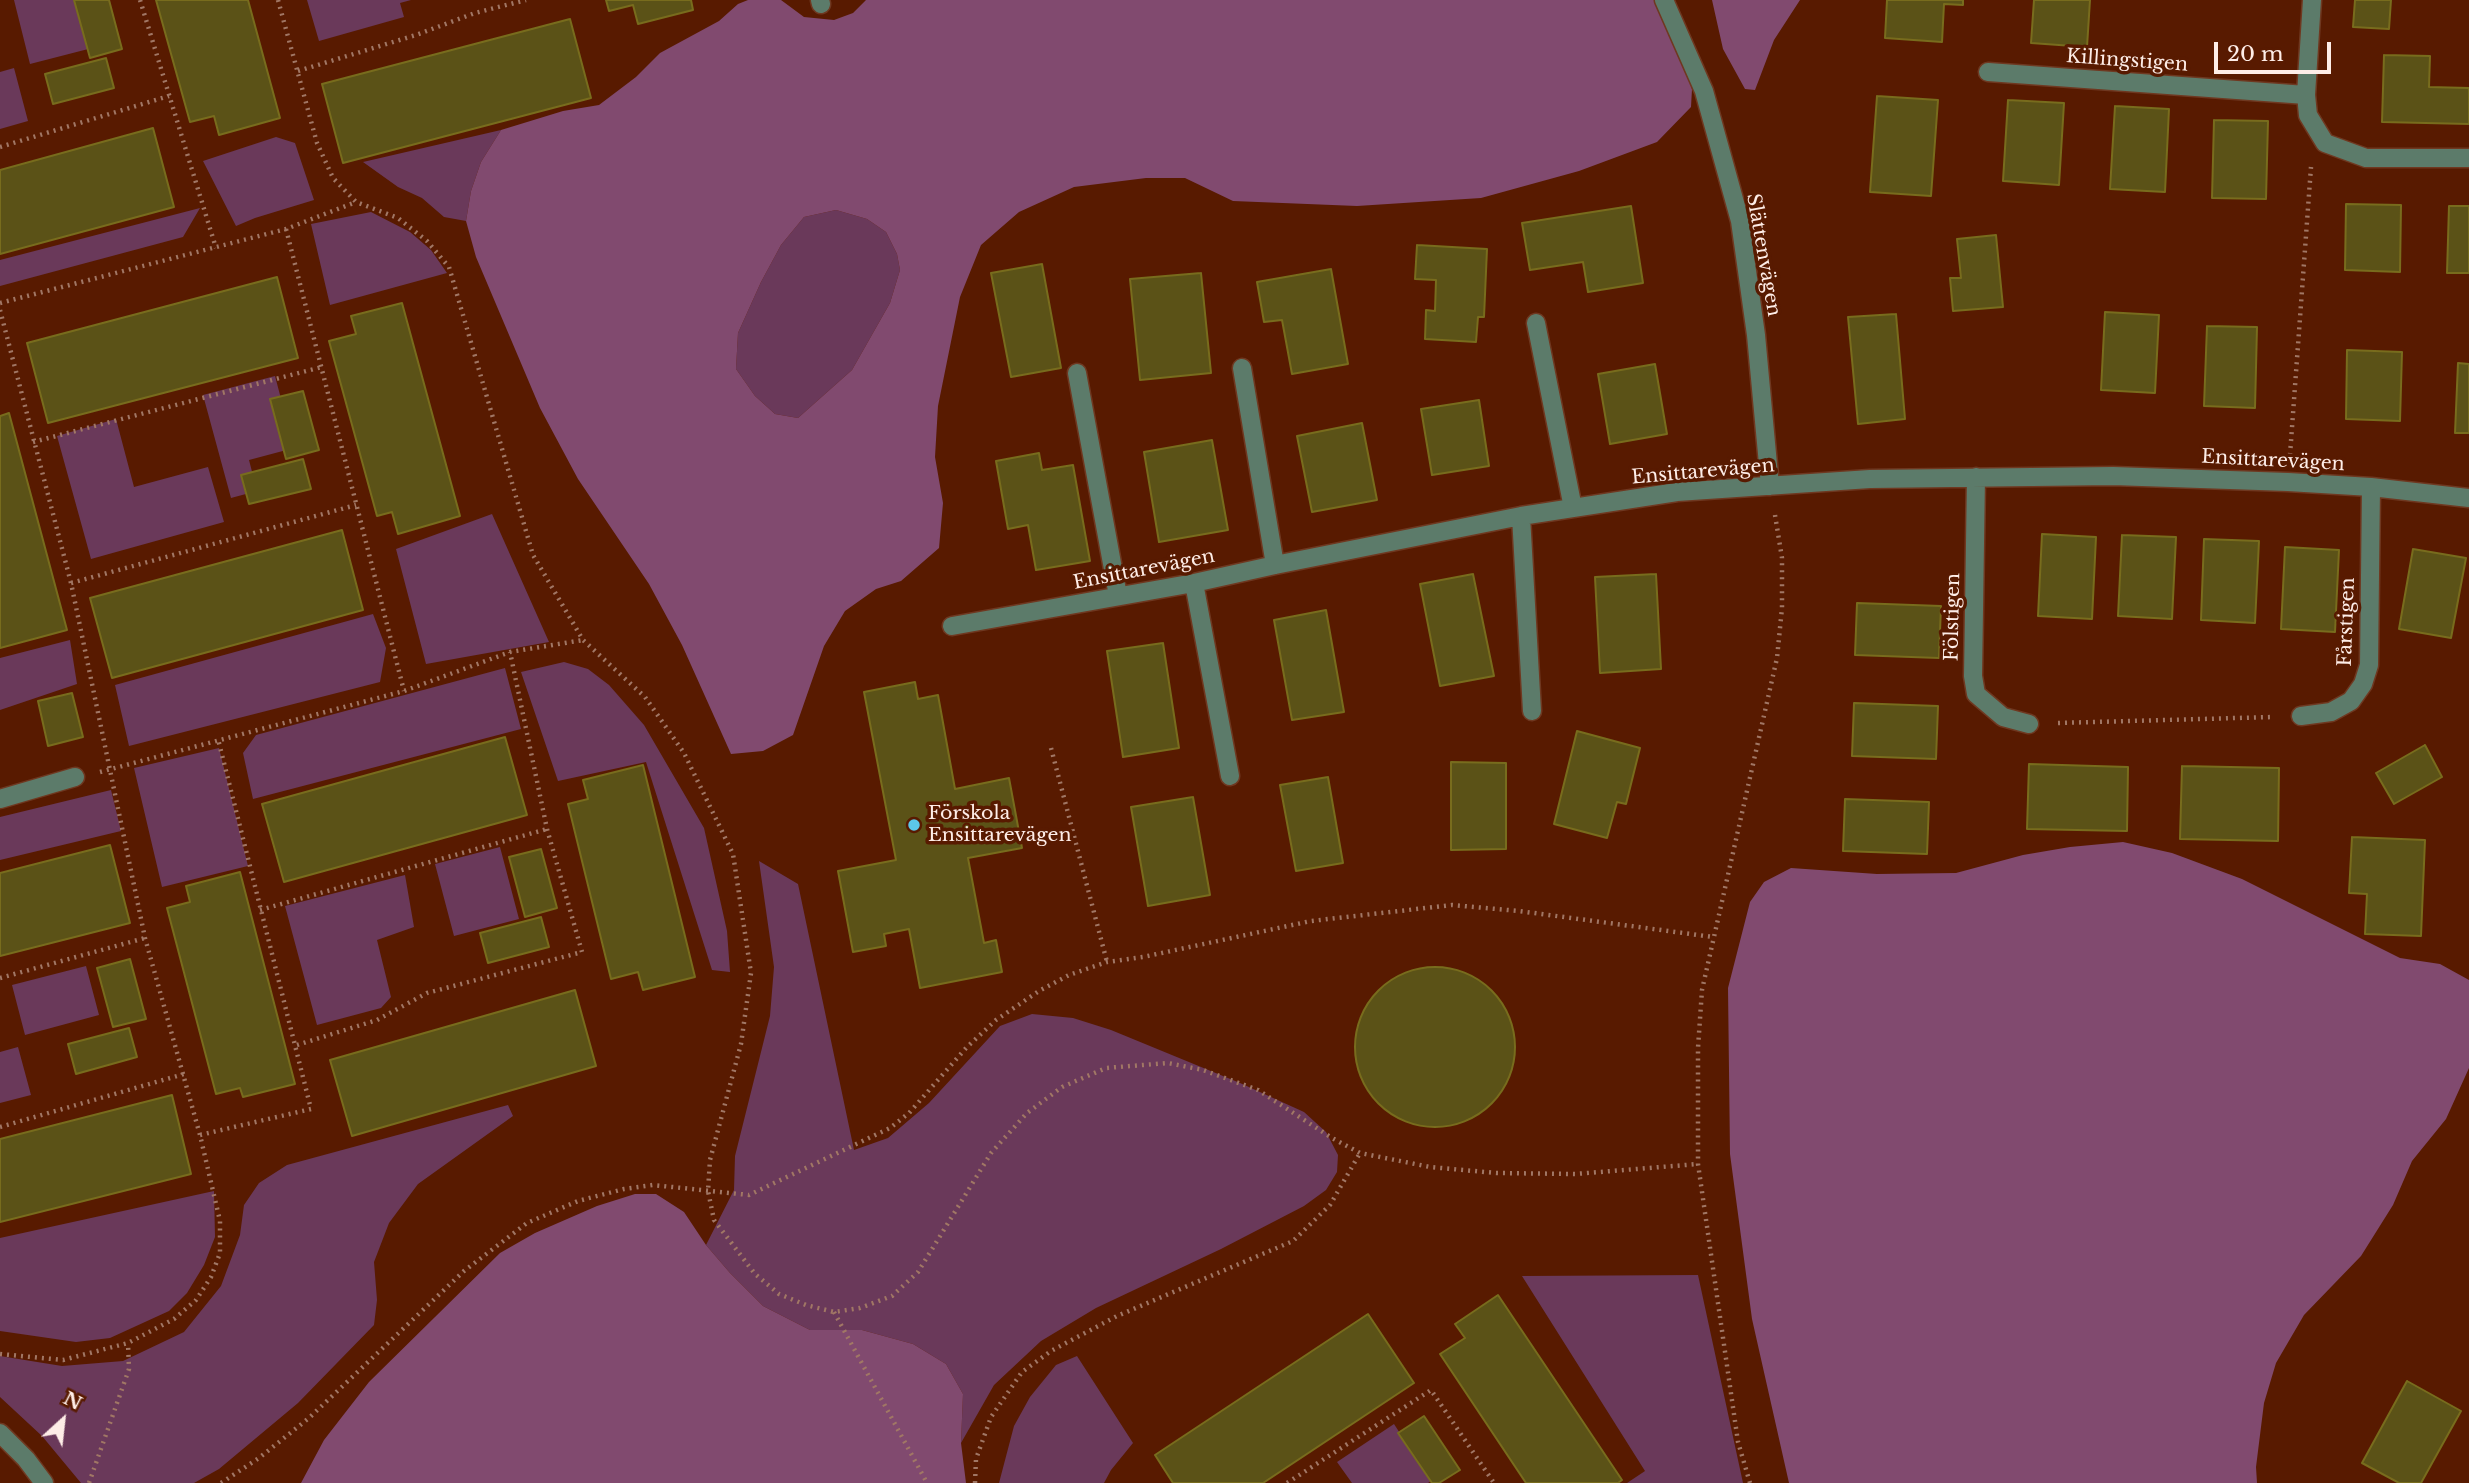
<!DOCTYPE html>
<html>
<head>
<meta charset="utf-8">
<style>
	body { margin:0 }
	#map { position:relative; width:2469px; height:1483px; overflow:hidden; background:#581a00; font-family:"Libre Baskerville",serif }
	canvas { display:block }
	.north { position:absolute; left:28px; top:1385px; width:70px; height:70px; -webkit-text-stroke:5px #581a00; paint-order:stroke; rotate:27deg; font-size:19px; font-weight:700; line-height:28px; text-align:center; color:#feede7 }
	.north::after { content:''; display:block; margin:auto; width:24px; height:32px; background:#feede7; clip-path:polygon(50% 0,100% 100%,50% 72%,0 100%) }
	.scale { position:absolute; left:2214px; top:42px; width:117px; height:32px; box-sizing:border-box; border:4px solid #feede7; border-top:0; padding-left:9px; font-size:21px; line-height:24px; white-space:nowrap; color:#feede7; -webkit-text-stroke:5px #581a00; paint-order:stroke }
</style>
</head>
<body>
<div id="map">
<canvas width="2469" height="1483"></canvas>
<div class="north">N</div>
<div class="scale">20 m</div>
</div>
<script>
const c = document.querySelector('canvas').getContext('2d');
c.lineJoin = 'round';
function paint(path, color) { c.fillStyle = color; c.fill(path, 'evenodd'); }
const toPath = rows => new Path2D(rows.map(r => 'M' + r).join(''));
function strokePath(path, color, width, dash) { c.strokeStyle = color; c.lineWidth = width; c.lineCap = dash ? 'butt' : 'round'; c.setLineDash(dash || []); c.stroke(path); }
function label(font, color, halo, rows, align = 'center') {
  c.font = font + ' "Libre Baskerville",serif'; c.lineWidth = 7; c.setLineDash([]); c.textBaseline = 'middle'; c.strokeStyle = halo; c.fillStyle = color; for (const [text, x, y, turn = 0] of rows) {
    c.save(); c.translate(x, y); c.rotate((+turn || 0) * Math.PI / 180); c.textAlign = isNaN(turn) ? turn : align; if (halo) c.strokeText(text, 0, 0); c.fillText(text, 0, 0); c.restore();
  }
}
paint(toPath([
	[14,0,83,0,96,47,30,64],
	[307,0,411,0,400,3,404,17,319,41],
	[14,68,28,121,0,129,0,72],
	[501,130,481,162,471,191,466,221,444,217,422,198,398,187,363,162],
	[276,137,295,143,314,200,255,218,236,226,203,161],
	[200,208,183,237,0,286,0,260],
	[836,210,867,219,886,232,897,254,900,270,890,303,852,370,798,418,775,414,755,396,736,369,738,333,761,282,781,245,804,217],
	[371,212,410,232,431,250,447,273,330,305,311,224],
	[275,376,294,448,249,460,257,491,231,498,203,395],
	[116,419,134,487,208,467,224,522,91,559,57,436],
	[492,514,549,642,426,664,396,549],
	[373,614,386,648,380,682,129,746,115,685],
	[70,640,77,684,0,710,0,658],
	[564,662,588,669,609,685,644,725,704,828,727,931,730,972,712,970,646,762,558,781,521,672],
	[505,668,521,729,253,799,243,753,256,735],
	[219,748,248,866,162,887,134,768],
	[111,790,121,831,0,860,0,817],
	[500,847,519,919,454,936,435,864],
	[759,861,798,884,854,1150,888,1138,929,1103,1000,1026,1032,1014,1073,1018,1111,1030,1240,1083,1304,1112,1326,1132,1338,1155,1337,1172,1326,1190,1304,1206,1221,1249,1096,1308,1041,1341,994,1385,961,1443,963,1394,946,1364,913,1344,862,1330,810,1330,763,1306,730,1273,706,1245,734,1190,735,1156,770,1016,774,967],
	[405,875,414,927,377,940,391,997,381,1008,317,1025,285,906],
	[86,966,99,1015,25,1035,12,985],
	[18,1047,31,1095,0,1103,0,1052],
	[508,1105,513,1116,418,1184,389,1223,374,1262,377,1300,374,1325,298,1403,219,1469,194,1483,81,1483,42,1436,0,1397,0,1356,62,1366,123,1361,184,1332,221,1286,240,1235,244,1205,259,1183,287,1165],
	[214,1191,215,1237,204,1265,187,1293,169,1311,110,1338,76,1342,0,1331,0,1238],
	[1698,1275,1743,1483,1627,1483,1645,1471,1522,1276],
	[1077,1356,1133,1443,1111,1470,1104,1483,999,1483,1014,1426,1030,1397,1056,1365],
	[1394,1424,1431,1481,1428,1483,1352,1483,1337,1462]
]), '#6a395a');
paint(toPath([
	[748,0,781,0,804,17,834,20,853,13,866,0,1656,0,1685,65,1692,89,1691,107,1657,142,1579,171,1481,198,1357,206,1233,201,1185,178,1146,178,1074,187,1019,212,981,245,960,297,938,406,935,457,943,503,939,548,901,581,876,589,845,611,824,646,793,735,763,751,731,754,682,645,649,584,578,479,540,408,476,257,466,221,471,191,481,162,501,130,563,111,599,105,636,77,660,53,719,21,738,4],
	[836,210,867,219,886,232,897,254,900,270,890,303,852,370,798,418,775,414,755,396,736,369,738,333,761,282,781,245,804,217],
	[1712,0,1800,0,1774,40,1755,90,1745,89,1723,49],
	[2123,842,2172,853,2242,879,2400,958,2440,964,2469,980,2469,1068,2446,1119,2412,1161,2393,1205,2361,1256,2304,1315,2276,1363,2264,1403,2256,1467,2257,1483,1789,1483,1752,1319,1730,1154,1728,988,1750,902,1764,882,1791,868,1877,874,1956,873,2023,855,2070,847],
	[635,1194,656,1194,684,1212,706,1245,730,1273,763,1306,810,1330,862,1330,913,1344,946,1364,963,1394,961,1443,966,1483,301,1483,324,1440,369,1382,500,1253,535,1233,597,1206]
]), '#814a6f');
const building = toPath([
	[74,0,109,0,122,49,90,58,74,0],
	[156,0,248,0,280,118,219,135,214,116,190,122,156,0],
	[606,0,691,0,693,10,638,24,633,5,609,11,606,0],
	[1887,0,1963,0,1963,5,1944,4,1942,42,1885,38,1887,0],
	[2034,0,2090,0,2087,47,2031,43,2034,0],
	[2355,0,2391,0,2389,29,2353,27,2355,0],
	[570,19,591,98,343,163,322,84,570,19],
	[2384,55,2430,56,2429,87,2469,88,2469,124,2382,122,2384,55],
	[106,58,114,88,53,104,45,74,106,58],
	[1877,96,1938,100,1931,196,1870,192,1877,96],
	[2008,100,2064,103,2059,185,2003,181,2008,100],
	[2115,106,2169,109,2165,192,2110,189,2115,106],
	[2214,120,2268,121,2266,199,2212,198,2214,120],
	[153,128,174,207,0,254,0,170,153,128],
	[2346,204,2401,205,2400,272,2345,270,2346,204],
	[1631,206,1643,283,1588,292,1583,262,1530,270,1522,223,1631,206],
	[2449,206,2469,206,2469,273,2447,273,2449,206],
	[1996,235,2003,307,1953,311,1950,278,1961,278,1957,239,1996,235],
	[1417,245,1487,249,1484,317,1478,317,1476,342,1425,339,1426,310,1435,311,1436,280,1415,279,1417,245],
	[1042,264,1061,368,1011,377,991,273,1042,264],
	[1331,269,1348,364,1292,374,1282,320,1264,322,1257,282,1331,269],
	[1201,273,1211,373,1140,380,1130,279,1201,273],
	[277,277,298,358,48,423,27,343,277,277],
	[402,303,460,516,398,534,392,512,377,516,329,341,356,334,351,316,402,303],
	[2105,312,2159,315,2155,393,2101,390,2105,312],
	[1896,314,1905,419,1858,424,1848,317,1896,314],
	[2207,326,2257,327,2255,408,2204,406,2207,326],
	[2347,350,2402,352,2400,421,2346,419,2347,350],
	[2458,363,2469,364,2469,433,2455,433,2458,363],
	[1655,364,1667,434,1610,444,1598,374,1655,364],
	[303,391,319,450,286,459,270,399,303,391],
	[1479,400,1489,466,1432,475,1421,409,1479,400],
	[9,413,67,630,0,648,0,416,9,413],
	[1362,423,1377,500,1312,512,1297,436,1362,423],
	[1212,440,1228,530,1159,542,1144,452,1212,440],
	[1039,453,1042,470,1073,465,1090,561,1036,570,1028,525,1008,529,996,461,1039,453],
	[303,459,311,489,249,504,241,475,303,459],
	[342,530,363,610,112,678,90,598,342,530],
	[2042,534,2096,537,2092,619,2038,616,2042,534],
	[2122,535,2176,537,2172,619,2118,616,2122,535],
	[2204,539,2259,541,2255,623,2201,620,2204,539],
	[2285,547,2339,550,2335,632,2281,629,2285,547],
	[2413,549,2466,558,2451,638,2399,629,2413,549],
	[1473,574,1494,676,1440,686,1420,584,1473,574],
	[1656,574,1661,669,1600,673,1595,577,1656,574],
	[1857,603,1941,606,1939,658,1855,655,1857,603],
	[1326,610,1344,712,1292,720,1274,620,1326,610],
	[1163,643,1179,748,1123,757,1107,651,1163,643],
	[915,682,918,699,938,695,955,789,1009,778,1022,848,968,858,984,943,996,940,1002,972,920,988,909,929,884,934,886,946,853,952,838,871,896,860,864,692,915,682],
	[72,693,83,737,48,746,38,701,72,693],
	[1854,703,1938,706,1936,759,1852,756,1854,703],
	[1577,731,1640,748,1626,804,1617,802,1607,838,1554,824,1577,731],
	[505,737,527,815,284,882,262,804,505,737],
	[2425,745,2442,777,2394,804,2376,773,2425,745],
	[1451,762,1506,763,1506,849,1451,850,1451,762],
	[2029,764,2128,767,2127,831,2027,829,2029,764],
	[643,765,695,977,643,990,638,972,611,979,568,804,588,799,583,780,643,765],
	[2182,766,2279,768,2278,841,2180,839,2182,766],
	[1328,777,1343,863,1296,871,1280,785,1328,777],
	[1193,797,1210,895,1148,906,1131,807,1193,797],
	[1845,799,1929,802,1927,854,1843,851,1845,799],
	[2352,837,2425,840,2421,936,2365,934,2367,894,2349,893,2352,837],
	[110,845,130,923,0,956,0,873,110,845],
	[541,849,557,908,525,917,509,857,541,849],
	[240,872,295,1084,243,1097,240,1088,216,1094,167,908,190,902,186,886,240,872],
	[541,917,549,947,488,963,480,933,541,917],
	[130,959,146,1019,113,1027,97,968,130,959],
	'1355 1047a80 80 0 1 1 160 0a80 80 0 1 1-160 0Z',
	[575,990,596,1066,352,1136,330,1060,575,990],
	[129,1028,137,1057,76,1074,68,1044,129,1028],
	[172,1095,191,1174,0,1222,0,1139,172,1095],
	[1498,1295,1622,1480,1618,1483,1526,1483,1440,1354,1465,1338,1455,1324,1498,1295],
	[1368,1314,1414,1383,1263,1483,1173,1483,1155,1455,1368,1314],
	[2407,1381,2461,1411,2421,1483,2399,1483,2362,1463,2407,1381],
	[1424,1416,1460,1470,1439,1483,1432,1483,1398,1433,1424,1416]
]);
paint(building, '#5b5217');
strokePath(building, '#786c1d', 2);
const minor = toPath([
	[820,0,821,4],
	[1664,0,1704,91,1740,221,1756,335,1770,486],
	[2312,0,2306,95,2308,115,2325,143,2366,158,2469,158],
	[1988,72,2306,95],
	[1536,323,1573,508],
	[1242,368,1275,565],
	[1077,373,1118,596],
	[1976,477,1973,676,1976,694,2003,717,2029,724],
	[1521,516,1532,711],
	[1194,583,1230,776],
	[952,626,1194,583,1275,565,1521,516,1677,492,1870,479,2113,476,2288,482,2371,487,2469,498],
	[2301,716,2331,712,2351,701,2363,684,2369,665,2371,487],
	[0,799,75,777],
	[0,1433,26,1459,44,1483]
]);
strokePath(minor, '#6f3820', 21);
strokePath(toPath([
	[140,0,216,248],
	[278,0,317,143,333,178,356,202,398,218,427,241,449,267,533,555,583,640,645,697,684,753,733,854,751,973,741,1044,710,1160,708,1191,714,1220,755,1274,779,1294,806,1305,834,1312,860,1308,892,1296,918,1272,991,1153,1027,1113,1062,1087,1106,1068,1168,1063,1203,1070,1258,1090,1332,1138,1360,1153,1430,1167,1496,1173,1575,1174,1698,1164],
	[298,71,416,35,475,13,526,0],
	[0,147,169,96],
	[286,229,404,691],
	[0,303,286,229,356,202],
	[0,310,71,583,145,938,200,1135,220,1221,220,1253,211,1277,196,1300,174,1319,128,1343,63,1360,0,1354],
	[33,442,322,367],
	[2290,455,2311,167],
	[71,583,356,505],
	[2058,723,2273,717],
	[1051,748,1107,962],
	[100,772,404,691,510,652,583,640],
	[260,910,547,829],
	[0,978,145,938],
	[297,1045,377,1020,427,993,582,952,547,829,510,652],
	[0,1127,184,1074],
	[200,1135,311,1109,218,739],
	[834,1312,927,1483],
	[89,1483,129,1369,128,1343],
	[221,1483,259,1458,309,1418,464,1271,527,1223,578,1201,624,1189,653,1185,749,1195,890,1128,909,1113,967,1047,996,1020,1039,991,1069,975,1107,962,1143,957,1311,921,1452,905,1519,911,1713,937],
	[975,1483,976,1459,991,1417,1022,1372,1051,1351,1117,1316,1293,1241,1330,1205,1360,1153],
	[1287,1483,1431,1390,1494,1483],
	[1750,1483,1738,1442,1698,1164,1698,1048,1702,990,1777,658,1782,608,1782,558,1775,515]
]), '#a17765', 4.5, [2, 5]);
strokePath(minor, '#5c7b6a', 18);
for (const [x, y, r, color] of [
	[914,825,7,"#5cc7e8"]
]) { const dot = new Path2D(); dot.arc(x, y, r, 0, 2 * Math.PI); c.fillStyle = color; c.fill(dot); strokePath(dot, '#581a00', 2.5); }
label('19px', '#feede7', '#581a00', [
	["Killingstigen",2127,61,4],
	["Slättenvägen",1763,255,80],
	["Ensittarevägen",2273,461,3],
	["Ensittarevägen",1703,472,-5],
	["Ensittarevägen",1144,570,-11],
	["Fölstigen",1953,617,-89],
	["Fårstigen",2347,622,-88]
]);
label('19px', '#feede7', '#581a00', [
	["Förskola",928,814],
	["Ensittarevägen",928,836]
], 'left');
</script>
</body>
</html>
